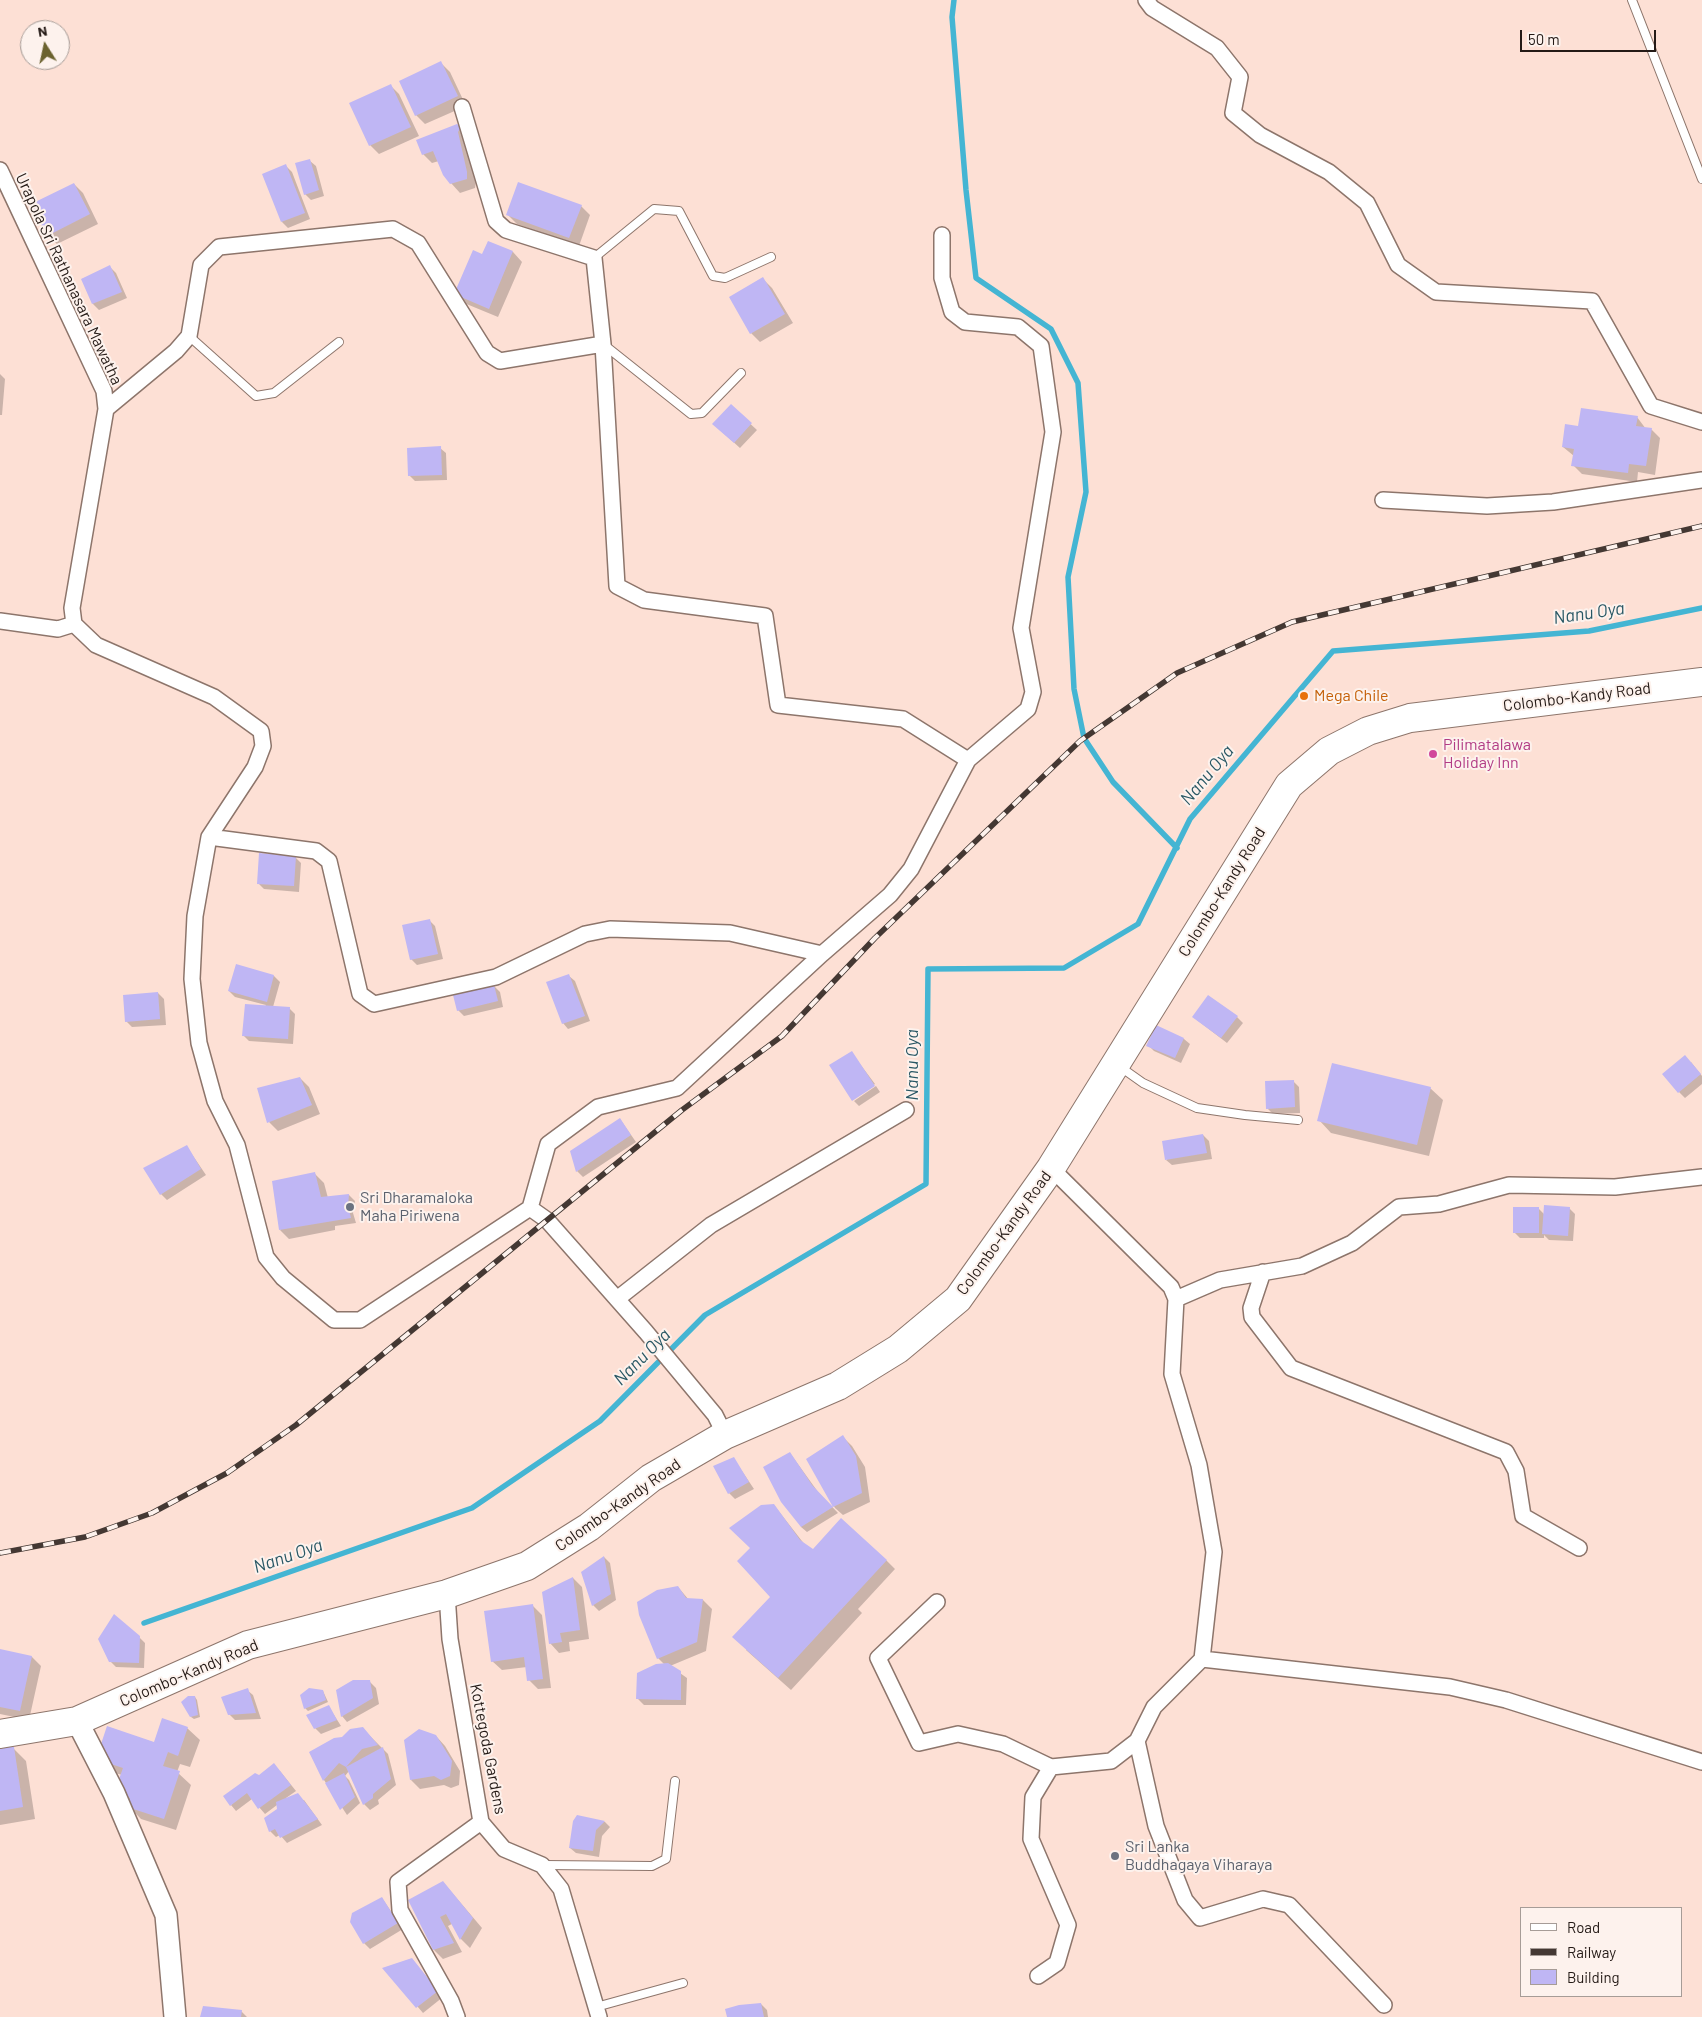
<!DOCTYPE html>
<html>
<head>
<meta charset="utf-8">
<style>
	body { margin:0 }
	#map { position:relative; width:1702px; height:2017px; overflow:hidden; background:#fde0d5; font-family:Barlow,sans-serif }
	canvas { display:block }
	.legend { position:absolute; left:1520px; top:1907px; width:162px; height:90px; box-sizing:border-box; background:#fdf2ed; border:1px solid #a69c97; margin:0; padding:6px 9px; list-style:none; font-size:15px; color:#241a16 }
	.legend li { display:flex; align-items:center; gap:10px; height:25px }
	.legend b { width:25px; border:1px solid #a69c97 }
	.north { position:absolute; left:20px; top:20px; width:50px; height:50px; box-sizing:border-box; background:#fdf2ed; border:1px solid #a69c97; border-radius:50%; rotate:350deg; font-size:14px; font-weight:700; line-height:20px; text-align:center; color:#241a16 }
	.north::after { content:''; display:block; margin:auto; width:18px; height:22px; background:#6b622f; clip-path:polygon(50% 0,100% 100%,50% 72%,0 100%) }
	.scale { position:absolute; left:1520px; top:30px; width:136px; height:22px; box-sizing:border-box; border:2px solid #241a16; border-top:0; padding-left:6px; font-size:15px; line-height:18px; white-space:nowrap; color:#241a16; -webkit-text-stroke:4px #fdf2ed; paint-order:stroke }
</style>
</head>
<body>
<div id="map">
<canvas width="1702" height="2017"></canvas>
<ul class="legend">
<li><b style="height:6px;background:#fff"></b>Road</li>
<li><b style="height:6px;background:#443833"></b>Railway</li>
<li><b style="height:14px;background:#bfb6f4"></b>Building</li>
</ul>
<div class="north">N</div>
<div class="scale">50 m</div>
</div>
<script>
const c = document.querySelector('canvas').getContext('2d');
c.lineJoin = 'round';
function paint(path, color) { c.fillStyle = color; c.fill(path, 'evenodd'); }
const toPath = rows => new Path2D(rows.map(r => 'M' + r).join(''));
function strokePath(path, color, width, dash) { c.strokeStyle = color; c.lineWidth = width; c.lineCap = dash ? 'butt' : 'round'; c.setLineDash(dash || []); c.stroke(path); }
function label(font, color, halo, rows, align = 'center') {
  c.font = font + ' Barlow,sans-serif'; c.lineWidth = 4; c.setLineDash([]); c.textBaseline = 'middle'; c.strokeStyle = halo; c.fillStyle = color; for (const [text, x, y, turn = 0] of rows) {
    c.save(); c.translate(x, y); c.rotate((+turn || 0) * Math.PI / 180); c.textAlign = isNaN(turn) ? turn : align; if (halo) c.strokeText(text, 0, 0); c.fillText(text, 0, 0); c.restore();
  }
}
paint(toPath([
	[441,63,450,72,466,106,425,124,416,115],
	[390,85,399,94,419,136,379,154,370,145],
	[460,128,467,142,476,182,475,188,460,193,451,183,439,161,432,163,423,154],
	[310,161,316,166,324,196,311,200,305,194],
	[286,166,292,172,310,219,288,228,282,222],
	[74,184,83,193,98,224,57,244,48,235],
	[581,206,590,215,579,246,517,224,508,215],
	[488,242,513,252,522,262,498,317,464,303,455,294,483,255],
	[110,267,116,273,127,298,99,310,93,304,82,279],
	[763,279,772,288,793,323,760,342,751,333],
	[0,374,5,379,2,415,0,415],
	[731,406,757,430,740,448,720,430],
	[1637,417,1646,429,1651,429,1660,438,1655,475,1638,472,1637,482,1582,474,1573,465,1574,456,1563,447,1579,427],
	[440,448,446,453,447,480,415,481,409,475],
	[295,857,301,863,299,892,264,889,258,883],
	[429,920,435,926,443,959,417,965,411,959],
	[237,965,274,976,280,982,273,1007,289,1008,295,1014,293,1044,249,1041,243,1035,266,1005,235,997,229,991],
	[569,976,575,981,590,1021,568,1029,563,1023],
	[494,986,500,992,503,1007,464,1016,458,1010],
	[158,993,164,999,166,1025,132,1027,126,1021],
	[1193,1017,1237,1017,1243,1023,1227,1043],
	[1156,1027,1184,1039,1190,1044,1181,1063,1154,1051,1148,1045],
	[851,1052,875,1084,852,1099],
	[1691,1062,1702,1076,1702,1084,1685,1098,1679,1092],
	[300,1078,309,1087,320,1114,278,1131,269,1122],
	[1293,1081,1299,1087,1300,1113,1273,1114,1267,1108],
	[876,1086,880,1092,859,1106,854,1101],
	[1430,1088,1443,1100,1429,1156,1331,1133,1319,1120],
	[620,1119,636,1142,583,1177,577,1171],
	[1203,1135,1209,1141,1212,1159,1172,1165,1166,1160],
	[187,1147,206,1175,167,1200,161,1194],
	[315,1174,324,1183,328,1198,349,1195,355,1201,353,1213,356,1223,335,1226,335,1230,289,1239,280,1230],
	[1569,1208,1575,1214,1573,1241,1549,1240,1544,1235,1544,1238,1520,1238,1514,1232,1539,1209,1545,1215],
	[843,1437,852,1446,865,1467,870,1502,843,1515,835,1508,808,1460],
	[790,1453,818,1492,838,1513,807,1532,801,1527],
	[734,1459,754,1489,735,1499,729,1493],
	[774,1505,805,1545,813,1551,886,1560,895,1569,858,1609,862,1613,791,1690,746,1650,771,1597,752,1549],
	[604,1557,610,1563,616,1600,599,1611,593,1605,582,1573],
	[573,1578,582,1587,589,1639,569,1642,570,1651,559,1653,550,1643],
	[678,1587,689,1600,703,1600,712,1609,706,1651,670,1666,687,1678,686,1705,644,1705,638,1699,665,1665,658,1658],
	[532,1605,542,1615,551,1688,538,1689,529,1680,527,1667,502,1670,492,1661],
	[139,1637,145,1643,144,1668,116,1667,110,1661],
	[0,1650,32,1657,41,1666,29,1720,0,1714],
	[370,1682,376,1688,379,1704,347,1722,342,1716],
	[247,1690,253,1695,261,1719,235,1720,229,1714],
	[323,1691,328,1702,308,1711,305,1708],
	[195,1697,197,1700,200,1717,194,1719,191,1717],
	[329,1707,341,1726,321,1734,315,1728],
	[108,1727,155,1743,187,1728,200,1740,190,1767,180,1764,177,1772,191,1785,176,1830,141,1819,116,1793,122,1775,109,1771],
	[362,1728,388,1754,396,1785,378,1800,379,1804,370,1810,364,1804,349,1771,345,1776,349,1780,360,1803,347,1815,324,1780,310,1753],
	[436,1736,445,1746,460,1771,459,1785,451,1788,444,1785,420,1789,411,1780],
	[0,1747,13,1748,26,1761,35,1819,0,1825],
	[280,1771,296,1791,286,1798,304,1800,322,1825,287,1843,280,1835,276,1837,270,1831,278,1810,277,1805,265,1814,252,1799,236,1811,231,1805,259,1776],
	[578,1817,605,1822,610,1827,602,1836,599,1857,576,1853,570,1848],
	[443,1882,482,1928,470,1948,461,1939,452,1924,448,1926,462,1952,443,1959,434,1950],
	[382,1898,403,1929,370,1949,364,1943],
	[412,1959,443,1997,423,2013,385,1968],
	[761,2004,767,2010,768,2017,728,2017],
	[241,2011,247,2017,201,2017]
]), '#0003');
strokePath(toPath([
	[954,0,952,17,966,190,976,278,1051,329,1078,383,1086,492,1068,577,1074,689,1084,738,1113,782,1177,848],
	[144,1623,472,1508,600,1421,705,1315,926,1184,928,969,1064,968,1138,924,1190,819,1333,651,1589,631,1702,608]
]), '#44b5d3', 5.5);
paint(toPath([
	[441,61,458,96,415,116,399,81],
	[391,84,411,127,369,146,349,103],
	[457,124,461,127,458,132,467,172,467,179,450,184,443,175,433,151,422,155,416,140],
	[310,159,319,190,304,195,295,163],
	[286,164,305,213,281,222,262,174],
	[518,182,582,205,569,238,506,215],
	[74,183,90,214,47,236,31,204],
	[488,241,513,251,489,309,454,294,473,250,482,254],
	[110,265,122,292,92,304,81,279],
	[763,277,785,314,750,334,729,297],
	[731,404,752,423,734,443,712,424],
	[1581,408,1638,416,1636,426,1652,428,1646,466,1629,464,1628,473,1571,466,1574,449,1562,447,1565,424,1578,426],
	[441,446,442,475,408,476,407,448],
	[259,853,296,856,294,886,257,884],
	[430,919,438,954,410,960,402,925],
	[236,964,274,975,267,1002,228,991],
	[569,974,585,1016,562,1024,546,982],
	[494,985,498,1001,457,1011,453,995],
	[158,992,160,1019,125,1022,123,995],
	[1208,995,1238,1016,1221,1038,1192,1017],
	[245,1004,290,1007,288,1039,242,1036],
	[1156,1025,1184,1038,1175,1058,1146,1046],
	[852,1051,875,1086,852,1101,829,1065],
	[1685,1055,1701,1074,1678,1093,1662,1074],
	[1332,1063,1431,1087,1417,1145,1317,1121],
	[300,1077,312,1105,267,1123,257,1088],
	[1294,1080,1295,1107,1266,1109,1265,1081],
	[620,1118,631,1135,576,1172,570,1151],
	[1203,1134,1207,1153,1165,1160,1162,1141],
	[187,1145,201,1169,160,1195,143,1168],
	[315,1172,321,1197,349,1194,348,1206,351,1218,279,1230,272,1181],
	[1544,1205,1570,1207,1568,1236,1542,1234],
	[1513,1207,1539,1207,1539,1233,1513,1233],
	[843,1435,856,1456,862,1493,833,1507,806,1459],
	[790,1452,812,1485,833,1507,801,1527,781,1502,763,1467],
	[734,1457,749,1482,728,1494,713,1466],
	[774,1504,800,1540,813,1549,841,1518,887,1560,778,1678,732,1637,770,1597,737,1561,750,1548,729,1528,761,1505],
	[604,1556,611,1594,592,1606,581,1572],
	[573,1577,580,1630,560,1633,562,1642,549,1644,542,1592],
	[678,1586,686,1598,703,1599,697,1642,657,1659,639,1615,637,1602,657,1590],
	[533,1604,543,1679,527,1681,524,1657,491,1662,484,1611],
	[114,1614,140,1636,139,1663,109,1662,98,1639],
	[0,1649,32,1656,20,1711,0,1707],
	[668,1663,681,1671,681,1700,636,1699,637,1673,656,1664],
	[353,1680,370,1680,373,1698,341,1717,336,1690],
	[248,1688,256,1713,228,1715,221,1697],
	[309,1688,323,1690,326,1700,304,1709,300,1695],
	[188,1696,195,1696,198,1715,190,1717,181,1702],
	[329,1705,337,1720,314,1729,306,1715],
	[162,1718,188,1727,178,1756,168,1752,163,1766,180,1771,164,1819,127,1807,130,1798,114,1793,123,1768,96,1759,107,1726,154,1742],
	[363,1727,378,1745,362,1749,346,1767,339,1763,323,1781,309,1752,334,1738,342,1737,350,1729],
	[419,1729,436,1735,452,1761,450,1776,441,1780,434,1776,410,1780,404,1740],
	[0,1745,14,1747,23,1807,0,1811],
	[383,1747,391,1779,373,1794,373,1798,363,1805,346,1767],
	[274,1763,291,1785,258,1809,247,1793,230,1806,223,1796,255,1773,259,1775],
	[344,1773,355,1797,340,1810,325,1783],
	[298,1793,318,1819,280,1838,275,1829,269,1832,264,1818,277,1809,276,1802],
	[577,1815,605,1821,596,1830,593,1851,569,1848,573,1821],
	[443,1881,473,1918,460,1940,446,1914,440,1917,454,1943,433,1950,408,1900],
	[382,1897,398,1923,363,1944,350,1922,352,1913],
	[412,1958,438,1991,416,2008,382,1968],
	[761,2003,764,2017,727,2017,725,2009,739,2005],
	[203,2006,242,2010,241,2017,200,2017]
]), '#bfb6f4');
const lane = toPath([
	[1632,0,1702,179],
	[594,258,654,209,679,211,713,276,725,278,771,257],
	[189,336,256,396,274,393,339,342],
	[603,344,691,414,702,413,741,373],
	[1119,1066,1143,1083,1197,1108,1245,1115,1298,1120],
	[544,1865,652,1866,666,1859,675,1781],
	[596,2007,683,1983]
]);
const street = toPath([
	[1146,0,1152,8,1217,48,1240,77,1233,113,1260,135,1329,172,1367,203,1398,265,1436,292,1592,301,1651,406,1702,422],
	[462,107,496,221,506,230,594,258,603,344,617,586,644,600,765,616,778,705,903,719,968,760],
	[0,170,104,391,106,409,72,608,74,624,96,645,214,697,261,731,263,746,255,767,209,837,195,916,192,979,199,1043,215,1101,237,1145,266,1257,283,1278,334,1320,360,1320,530,1208,547,1220,646,1332,715,1415,725,1435],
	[106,409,176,351,189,336,201,265,219,247,393,229,418,243,487,353,500,361,603,344],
	[1383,500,1487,506,1553,502,1702,480],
	[0,621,58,629,74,624],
	[209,837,316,851,329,861,360,994,374,1004,496,977,585,934,610,929,730,933,822,954],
	[1051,1168,1171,1287,1176,1299,1172,1374,1199,1465,1214,1552,1202,1659,1154,1707,1137,1741,1156,1826,1185,1900,1200,1918,1263,1899,1289,1905,1384,2005],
	[530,1208,548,1144,598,1107,677,1088,822,954,890,895,911,869,968,760,1028,709,1033,692,1021,628,1053,432,1041,346,1018,327,965,322,952,312,942,278,942,235],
	[1263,1272,1251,1308,1252,1317,1291,1368,1506,1452,1516,1471,1523,1516,1579,1548],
	[617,1299,711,1225,906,1110],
	[1176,1299,1220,1280,1302,1266,1352,1243,1399,1207,1439,1204,1509,1185,1615,1187,1702,1177],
	[447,1594,450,1639,481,1822,504,1849,542,1865,561,1889,599,2017],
	[937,1602,878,1658,919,1743,958,1734,1003,1744,1051,1767,1111,1761,1137,1741],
	[1202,1659,1450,1687,1506,1700,1702,1762],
	[1038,1976,1057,1963,1068,1925,1031,1839,1033,1797,1051,1767],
	[457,2017,451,2001,400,1910,398,1882,481,1822]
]);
const secondary = toPath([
	[77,1721,114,1793,166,1915,175,2017]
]);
const highway = toPath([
	[0,1734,77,1721,248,1645,447,1594,527,1566,589,1527,651,1478,725,1435,838,1386,898,1349,958,1299,1051,1168,1289,785,1329,751,1368,731,1410,718,1702,682]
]);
strokePath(lane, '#8d756b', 10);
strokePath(street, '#8d756b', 18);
strokePath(secondary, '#8d756b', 24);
strokePath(highway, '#8d756b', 30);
strokePath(lane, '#fff', 8);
strokePath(street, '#fff', 15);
strokePath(secondary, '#fff', 21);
strokePath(highway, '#fff', 28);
const rail = toPath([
	[0,1553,85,1537,152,1513,227,1473,296,1425,682,1110,782,1036,875,938,1080,741,1177,673,1292,622,1702,526]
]);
strokePath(rail, '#443833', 5.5);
strokePath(rail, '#fdf2ed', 4, [11]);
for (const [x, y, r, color] of [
	[1304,696,5,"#e8710a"],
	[1433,754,5,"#d1479c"],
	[350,1207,5,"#6b7280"],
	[1115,1856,5,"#6b7280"]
]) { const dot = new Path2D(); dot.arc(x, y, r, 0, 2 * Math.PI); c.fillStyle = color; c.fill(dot); strokePath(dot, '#fdf2ed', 2); }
label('16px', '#241a16', '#fdf2ed', [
	["Urapola Sri Rathanasara Mawatha",69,279,65],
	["Colombo-Kandy Road",1577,697,-7],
	["Colombo-Kandy Road",1222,892,-58],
	["Colombo-Kandy Road",1004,1233,-54],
	["Colombo-Kandy Road",618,1505,-35],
	["Colombo-Kandy Road",189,1673,-23],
	["Kottegoda Gardens",488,1749,79]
]);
label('16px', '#c56008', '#fdf2ed', [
	["Mega Chile",1314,696]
], 'left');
label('16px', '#b23c85', '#fdf2ed', [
	["Pilimatalawa",1443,745],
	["Holiday Inn",1443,763]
], 'left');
label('16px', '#5b616d', '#fdf2ed', [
	["Sri Dharamaloka",360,1198],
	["Maha Piriwena",360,1216],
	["Sri Lanka",1125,1847],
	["Buddhagaya Viharaya",1125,1865]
], 'left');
label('italic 18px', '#285764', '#fdf2ed', [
	["Nanu Oya",1589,613,-8],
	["Nanu Oya",1207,775,-50],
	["Nanu Oya",912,1065,-90],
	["Nanu Oya",642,1357,-45],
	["Nanu Oya",288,1556,-19]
]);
</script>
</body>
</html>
